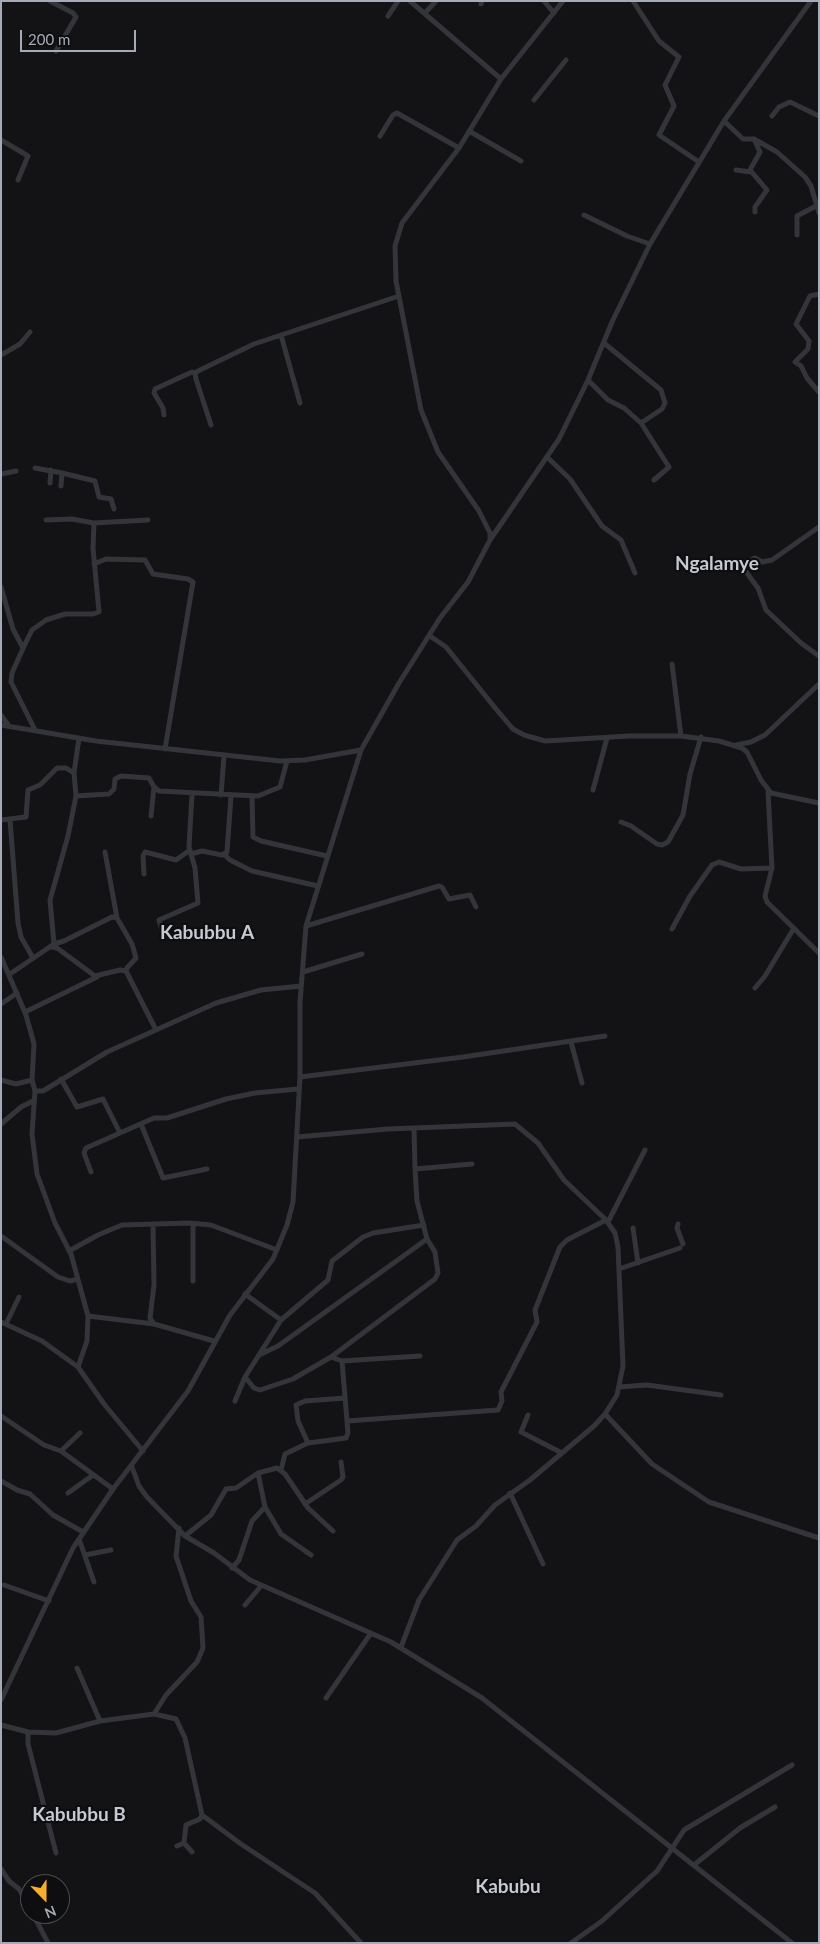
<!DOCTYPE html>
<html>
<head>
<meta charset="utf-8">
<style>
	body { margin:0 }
	#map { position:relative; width:820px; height:1944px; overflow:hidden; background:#131315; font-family:Lato,sans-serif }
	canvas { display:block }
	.frame { position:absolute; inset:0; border:2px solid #a4aab6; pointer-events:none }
	.north { position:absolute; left:20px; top:1874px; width:50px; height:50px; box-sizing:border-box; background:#0e0e10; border:1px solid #4a4c52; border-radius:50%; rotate:158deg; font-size:14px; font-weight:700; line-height:20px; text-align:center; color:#a4aab6 }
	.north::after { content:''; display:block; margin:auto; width:18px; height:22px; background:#f7ae29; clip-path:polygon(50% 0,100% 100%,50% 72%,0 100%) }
	.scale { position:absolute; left:20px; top:30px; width:116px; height:22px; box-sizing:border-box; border:2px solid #a4aab6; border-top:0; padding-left:6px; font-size:15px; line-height:18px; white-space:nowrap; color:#a4aab6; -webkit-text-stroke:4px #0e0e10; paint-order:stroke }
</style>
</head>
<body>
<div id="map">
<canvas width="820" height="1944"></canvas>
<div class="frame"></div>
<div class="north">N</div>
<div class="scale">200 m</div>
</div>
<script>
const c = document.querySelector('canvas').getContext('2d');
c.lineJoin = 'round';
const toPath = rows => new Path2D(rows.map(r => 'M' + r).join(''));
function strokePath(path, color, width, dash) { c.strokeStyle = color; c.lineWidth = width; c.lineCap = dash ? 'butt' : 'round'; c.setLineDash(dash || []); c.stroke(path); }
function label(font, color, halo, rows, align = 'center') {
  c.font = font + ' Lato,sans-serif'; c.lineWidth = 4.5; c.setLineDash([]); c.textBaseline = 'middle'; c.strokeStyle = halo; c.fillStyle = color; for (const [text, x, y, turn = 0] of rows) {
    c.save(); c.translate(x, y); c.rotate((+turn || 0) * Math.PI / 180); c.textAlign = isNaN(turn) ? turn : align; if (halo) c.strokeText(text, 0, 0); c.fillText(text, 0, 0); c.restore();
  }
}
strokePath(toPath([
	[50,1,73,13,76,17,56,51],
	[410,1,501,79],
	[544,1,554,13],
	[633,1,659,41,679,57,665,85,674,106,659,135,699,162],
	[481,4,482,1],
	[425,13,436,1],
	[388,16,398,1],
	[534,100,566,60],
	[772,116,779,107,790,102,819,116],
	[724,121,743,139,754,139,777,152,805,177,811,186,819,213],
	[469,131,521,161],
	[380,136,393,115,397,113,459,148],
	[754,139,760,152,750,170,767,190,755,207,755,212],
	[1,140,28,156,18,180],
	[736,170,751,172],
	[584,215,627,236,650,244],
	[797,235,797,216,816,206],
	[819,294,810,296,796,324,809,341,808,349,795,362,801,366,807,378,819,392],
	[281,335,300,403],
	[1,355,20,344,30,332],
	[588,380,608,400,624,408,641,423,662,409,665,403,661,390,604,343],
	[164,415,163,408,154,393,155,389,192,372,195,373],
	[641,423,669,467,654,480],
	[211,425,196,379,195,373,198,371,254,344,399,296],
	[547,457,570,479,602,526,621,540,635,573],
	[35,468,62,473],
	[1,474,16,471],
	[50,483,51,470],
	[61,486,62,473,95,481,99,497,111,499,114,509],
	[46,520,72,519,94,523],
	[819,527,772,560,762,562,755,558,741,565,758,588,766,610,801,643,819,656],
	[490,539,490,533,479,511,438,452,421,410,396,281,395,246,402,223,459,148,501,79,563,1],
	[94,564,106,559,145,560,153,574,188,579,193,582,165,749],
	[1,587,13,629,23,648],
	[430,636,446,647,496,709,513,729,524,735,545,741,629,736,681,736,719,741,742,748,747,752,761,780,771,793,819,803],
	[672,664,681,736],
	[1,715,9,726],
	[1,725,96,741,280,761,305,760,361,750],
	[35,730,11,682,12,673,25,644,32,630,46,620,65,614,93,614,99,612,93,548,94,523,148,520],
	[736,745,751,742,765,735,819,684],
	[74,773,79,738],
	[593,790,607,738],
	[768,792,772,868,765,896,767,902,819,953],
	[221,795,224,756],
	[252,797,253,837,261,841,327,856],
	[151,816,154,787],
	[1,820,26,817,28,790,40,785,57,768,66,768,74,773,76,796],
	[10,820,18,923,21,937,33,958],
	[621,822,631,826,657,844,662,845,668,842,683,815,690,774,701,737],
	[105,852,117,918],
	[191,854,202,851,222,855,227,852,231,796],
	[225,855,230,860,252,871,318,886],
	[144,874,143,856,145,852,176,860,190,850],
	[306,926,439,886,442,887,449,899,470,895,476,907],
	[672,929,690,896,712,865,719,862,741,869,772,868],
	[164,937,159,920,198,903,195,868,189,847,192,794],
	[54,944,64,941,112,917,117,918,132,944,136,958,127,968,126,971,156,1030],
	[52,947,57,948,95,976,120,970,126,971],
	[1,957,26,1015,34,1044,32,1080,35,1091,32,1134,37,1174,55,1223,71,1254,88,1316,87,1341,78,1367],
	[303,972,362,954],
	[10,974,54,944,50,900,68,836,76,796,109,794,114,789,115,779,121,776,149,778,154,787,159,791,258,796,280,787,287,761],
	[755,988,765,976,794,928],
	[1,1004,17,993],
	[25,1012,97,977],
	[571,1042,582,1083],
	[300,1077,463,1057,605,1036],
	[61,1079,77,1107,103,1099,120,1133],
	[1,1080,16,1084,32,1080],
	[35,1091,43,1091,107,1052,216,1003,261,990,301,986],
	[1,1124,21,1107,33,1101],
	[141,1124,163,1178,207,1169],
	[414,1128,415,1169,472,1164],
	[297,1137,388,1129,515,1124,538,1143,564,1180,606,1220,615,1233,618,1247,623,1366,617,1395,605,1414,594,1426,530,1480,495,1505,476,1526,457,1540,419,1600,401,1647],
	[91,1172,84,1153,86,1148,154,1118,167,1118,226,1099,255,1093,298,1089],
	[608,1222,645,1150],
	[153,1224,154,1285,150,1318,154,1324],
	[678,1224,677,1228,683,1244],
	[633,1228,638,1263],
	[1,1236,58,1277,70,1281,78,1279],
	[69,1251,98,1235,122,1225,190,1223,211,1225,277,1250],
	[619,1269,680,1248],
	[193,1281,193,1224],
	[245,1294,281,1320],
	[88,1316,154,1324,214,1341],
	[1,1322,42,1341,78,1367,104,1404,143,1451],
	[6,1324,19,1297],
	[259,1355,278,1346,427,1239],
	[331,1357,342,1361,420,1356],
	[245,1377,254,1388,260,1390,293,1379,331,1357,435,1279,438,1273,435,1252,427,1239,417,1201,415,1169],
	[619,1387,647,1385,721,1395],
	[235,1401,245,1377,281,1320,328,1280,332,1261,363,1237,373,1233,424,1225],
	[605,1414,652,1464,709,1502,819,1538],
	[528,1415,521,1432,560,1452],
	[1,1416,44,1445,61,1451,113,1489],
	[347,1421,498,1410,502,1401,501,1392,537,1322,535,1310,560,1247,567,1240,606,1220],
	[308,1443,298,1421,296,1405,305,1401,345,1398],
	[61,1451,80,1433],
	[132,1467,139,1486,147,1497,185,1536,214,1553,250,1580,391,1642,482,1698,792,1943],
	[281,1470,285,1454,308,1443,346,1438,348,1433,342,1361],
	[258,1473,265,1507,281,1534,311,1555],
	[1,1481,17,1490,30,1494,53,1515,83,1532],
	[68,1493,93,1475],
	[510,1493,543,1564],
	[305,1504,341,1480,343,1477,341,1462],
	[185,1536,211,1515,226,1489,236,1488,258,1473,277,1468,285,1474,308,1508,333,1531],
	[79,1539,94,1582],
	[85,1555,111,1550],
	[232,1568,239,1560,252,1521,265,1507],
	[4,1585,49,1601],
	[245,1605,261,1586],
	[77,1668,100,1721],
	[326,1698,371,1633],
	[1,1700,73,1548,113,1489,188,1391,230,1315,273,1259,287,1225,293,1202,300,1077,300,1002,306,926,361,750,399,683,440,618,468,582,490,540,559,439,588,380,612,322,650,244,724,121,811,1],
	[154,1714,166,1695,197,1662,203,1648,201,1617,191,1601,176,1556,179,1528],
	[1,1725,28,1732,56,1733,100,1721,154,1714,176,1719,185,1738,202,1815,241,1844,315,1893,361,1943],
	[28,1732,28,1744,56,1853],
	[184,1843,192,1852],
	[177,1846,184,1843,186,1825,200,1819,202,1815],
	[694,1865,740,1828,775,1807],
	[1,1869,9,1881,19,1889,30,1908],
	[33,1914,48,1943],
	[571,1943,602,1921,657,1871,684,1830,792,1765]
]), '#34353a', 5);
label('bold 19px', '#c5c9d1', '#0e0e10', [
	["Ngalamye",717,564],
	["Kabubbu A",207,933],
	["Kabubbu B",79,1815],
	["Kabubu",508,1887]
]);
</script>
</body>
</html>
